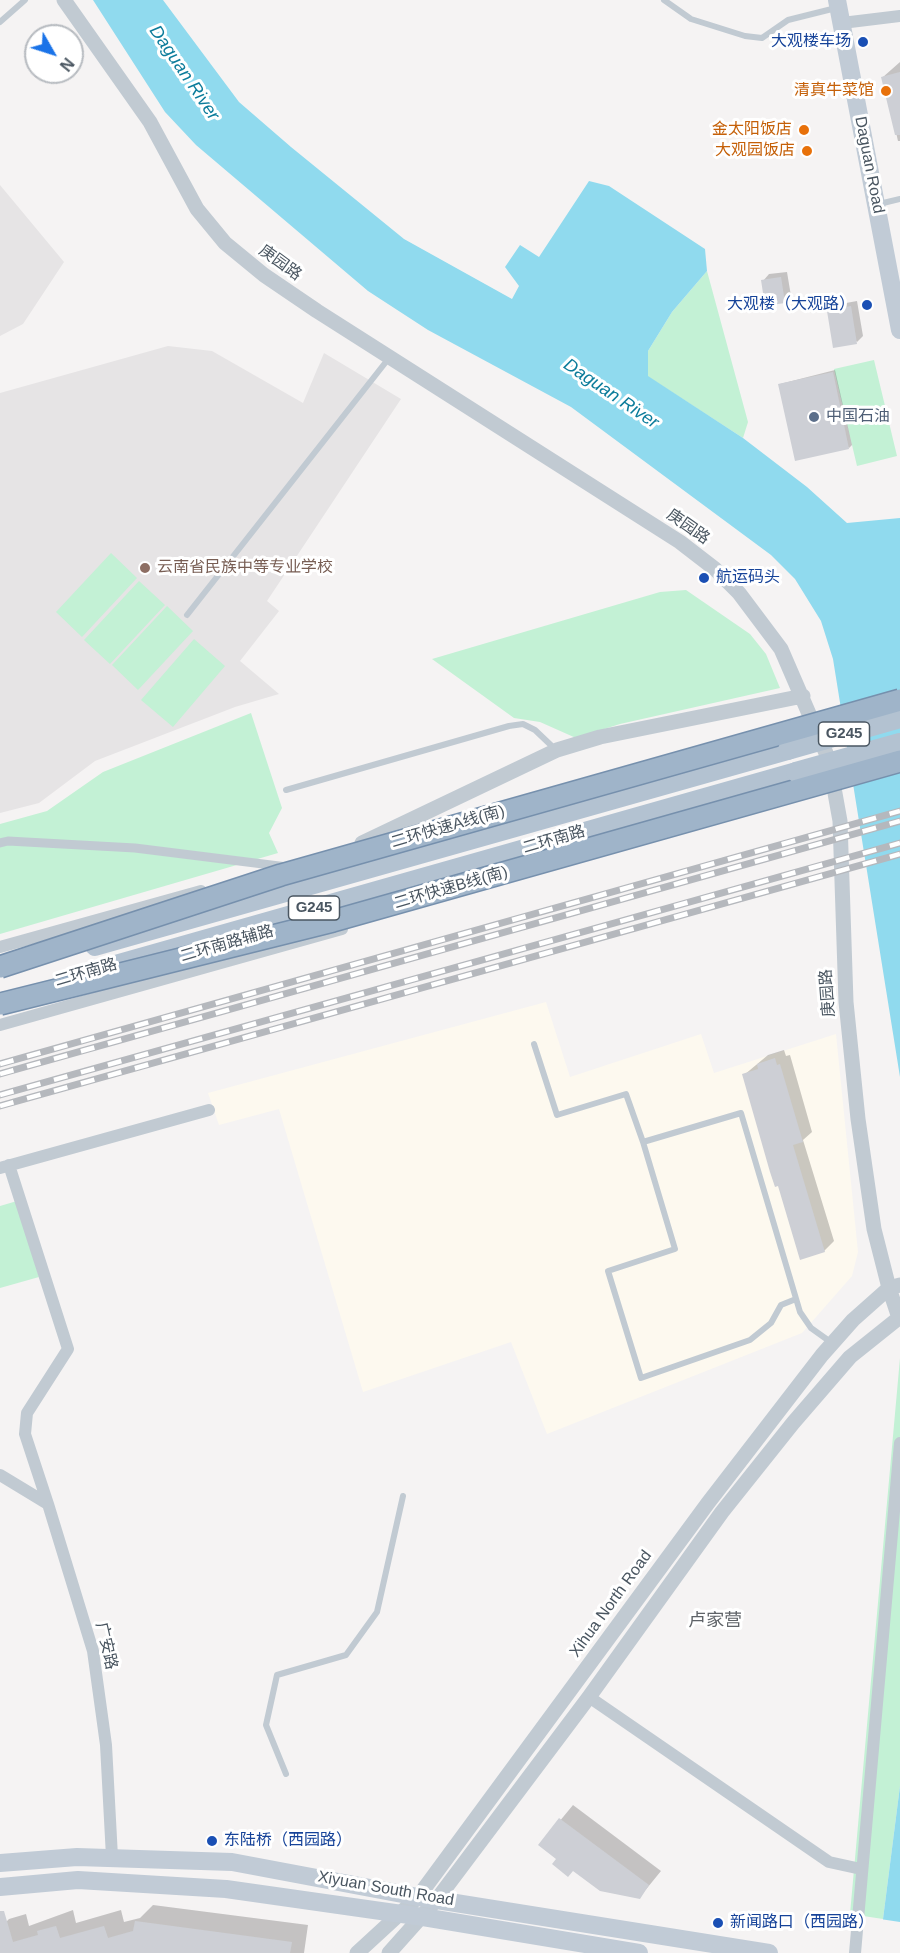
<!DOCTYPE html>
<html>
<head>
<meta charset="utf-8">
<style>
	body { margin:0 }
	#map { position:relative; width:900px; height:1953px; overflow:hidden; background:#f5f3f3; font-family:Helvetica,sans-serif }
	canvas { display:block }
	.north { position:absolute; left:24px; top:24px; width:60px; height:60px; box-sizing:border-box; background:#fff; border:2px solid #b7bbc0; border-radius:50%; rotate:129deg; font-size:16px; font-weight:700; line-height:24px; text-align:center; color:#4a5661 }
	.north::after { content:''; display:block; margin:auto; width:21px; height:27px; background:#1a73e8; clip-path:polygon(50% 0,100% 100%,50% 72%,0 100%) }
</style>
</head>
<body>
<div id="map">
<canvas width="900" height="1953"></canvas>
<div class="north">N</div>
</div>
<script>
const c = document.querySelector('canvas').getContext('2d');
c.lineJoin = 'round';
function paint(path, color) { c.fillStyle = color; c.fill(path, 'evenodd'); }
const toPath = rows => new Path2D(rows.map(r => 'M' + r).join(''));
function strokePath(path, color, width, dash) { c.strokeStyle = color; c.lineWidth = width; c.lineCap = dash ? 'butt' : 'round'; c.setLineDash(dash || []); c.stroke(path); }
function label(font, color, halo, rows, align = 'center') {
  c.font = font + ' Helvetica,"Noto Sans SC",sans-serif'; c.lineWidth = 6; c.setLineDash([]); c.textBaseline = 'middle'; c.strokeStyle = halo; c.fillStyle = color; for (const [text, x, y, turn = 0] of rows) {
    c.save(); c.translate(x, y); c.rotate((+turn || 0) * Math.PI / 180); c.textAlign = isNaN(turn) ? turn : align; if (halo) c.strokeText(text, 0, 0); c.fillText(text, 0, 0); c.restore();
  }
}
paint(toPath([
	[546,1002,570,1077,701,1034,714,1073,836,1034,858,1252,852,1276,802,1333,547,1434,511,1342,363,1392,279,1109,219,1125,208,1093]
]), '#fdf9ef');
paint(toPath([
	[0,185,64,262,23,324,0,336],
	[168,346,212,351,303,403,324,353,401,399,267,601,279,611,240,661,279,694,235,707,95,761,39,803,0,813,0,393]
]), '#e6e4e5');
paint(toPath([
	[707,271,748,422,743,438,647,376,648,351,672,312],
	[874,360,897,456,857,466,834,369],
	[111,553,137,578,82,637,56,612],
	[139,581,165,605,110,664,84,640],
	[686,590,750,634,766,654,780,688,620,724,576,738,540,722,514,718,432,659,660,592],
	[167,606,193,631,138,690,112,665],
	[194,639,225,666,173,727,141,700],
	[251,713,282,808,269,833,278,853,0,934,0,824,47,811,103,772],
	[17,1201,39,1277,0,1288,0,1206],
	[900,1358,900,1786,883,1919,850,1914]
]), '#c3f1d5');
paint(toPath([
	[93,0,163,0,239,102,291,147,404,239,512,299,519,286,505,267,520,245,539,257,589,181,609,186,705,249,707,271,672,312,648,351,648,376,743,438,807,487,847,523,900,518,900,1077,833,659,821,621,795,579,771,555,571,407,428,330,368,291,196,145,165,112],
	[900,1786,900,1953,879,1953,883,1919]
]), '#90daee');
paint(toPath([
	[880,1919,900,1922,900,1953,876,1953]
]), '#f5f3f3');
paint(toPath([
	[900,62,900,141,898,141,883,77],
	[787,272,791,296,784,302,763,281,769,274],
	[857,301,863,336,857,342,828,311,835,305],
	[835,370,852,445,849,448,780,384],
	[784,1050,786,1056,790,1055,812,1132,803,1140,834,1241,824,1251,744,1075,768,1055],
	[573,1805,661,1871,639,1898,540,1845],
	[153,1905,308,1925,304,1953,0,1953,0,1928,9,1919,26,1914,29,1926,73,1910,76,1923,121,1910,124,1922,140,1918]
]), '#0003');
paint(toPath([
	[900,72,900,135,895,135,881,77],
	[781,277,785,303,765,306,761,280],
	[851,306,857,344,833,348,827,311],
	[833,372,849,449,795,461,778,384],
	[775,1058,777,1065,780,1064,803,1142,793,1145,825,1252,800,1260,778,1186,775,1187,770,1172,742,1074,758,1069,757,1064],
	[559,1818,649,1885,640,1899,600,1891,573,1871,568,1877,552,1864,556,1859,538,1845],
	[0,1911,4,1911,13,1942,38,1935,37,1931,56,1926,60,1938,104,1926,108,1938,133,1931,135,1921,292,1942,290,1953,0,1953]
]), '#cdcfd5');
strokePath(toPath([
	[664,0,691,19,745,36,762,38,788,20,836,8],
	[0,22,25,0],
	[879,204,900,199],
	[187,615,389,358],
	[286,790,509,726,523,724,535,730,556,750],
	[534,1044,557,1115,626,1094,643,1142,741,1113,800,1312,811,1328,832,1343],
	[643,1142,675,1249,608,1271,641,1378,750,1340,771,1323,781,1305,796,1299],
	[286,1774,266,1725,277,1675,346,1655,377,1612,403,1496]
]), '#c1cad2', 6);
strokePath(toPath([
	[0,843,8,841,135,848,287,867]
]), '#c1cad2', 9);
strokePath(toPath([
	[842,23,900,16],
	[0,947,201,891],
	[0,1025,342,929],
	[9,1165,68,1349,27,1413,25,1434,48,1504],
	[0,1168,209,1110],
	[0,1475,48,1504,93,1651,106,1745,112,1857],
	[589,1697,829,1862,861,1869],
	[855,1953,900,1443]
]), '#c1cad2', 12);
strokePath(toPath([
	[64,0,150,122,197,209,225,243,264,275,317,311,680,542,715,569,739,593,781,649,829,760,840,821,846,1002,858,1119,874,1229,889,1288,899,1318],
	[362,843,557,750,600,737,803,696],
	[357,1953,418,1897,708,1503,822,1355,853,1320,889,1288,900,1285],
	[389,1953,438,1898,589,1697,722,1512,793,1423,850,1357,900,1317]
]), '#c1cad2', 15);
strokePath(toPath([
	[837,0,900,330],
	[0,1863,77,1857,232,1862,418,1897,769,1953],
	[0,1887,78,1880,226,1889,423,1917,639,1953]
]), '#c1cbd6', 18);
strokePath(toPath([
	[95,946,788,750],
	[101,969,796,772]
]), '#b3c2d1', 20);
const rail = toPath([
	[0,1064,900,811],
	[0,1074,900,821],
	[0,1095,900,843],
	[0,1106,900,854]
]);
strokePath(rail, '#b5b8bd', 7);
strokePath(rail, '#fff', 4.5, [14]);
const trunkBridge = toPath([
	[0,967,281,875,900,700],
	[0,1004,333,921,900,761]
]);
strokePath(trunkBridge, '#7690ad', 24, []);
strokePath(toPath([
	[788,750,900,718],
	[796,772,900,743]
]), '#b3c2d1', 20);
strokePath(trunkBridge, '#9fb4c9', 21);
for (const [x, y, r, color] of [
	[863,42,6,"#1a4fb4"],
	[886,91,6,"#e8710a"],
	[804,130,6,"#e8710a"],
	[807,151,6,"#e8710a"],
	[867,305,6,"#1a4fb4"],
	[814,417,6,"#5c6f8a"],
	[145,568,6,"#8d6e63"],
	[704,578,6,"#1a4fb4"],
	[212,1841,6,"#1a4fb4"],
	[718,1923,6,"#1a4fb4"]
]) { const dot = new Path2D(); dot.arc(x, y, r, 0, 2 * Math.PI); c.fillStyle = color; c.fill(dot); strokePath(dot, '#fff', 2); }
for (const [x, y, w] of [
	[844,734,51],
	[314,908,51]
]) { const box = new Path2D(); box.roundRect(x - w / 2, y - 12, w, 24, 4.5); c.fillStyle = '#fff'; c.fill(box); strokePath(box, '#4a5661', 1.5); }
label('bold 15px', '#4a5661', null, [
	["G245",844,734],
	["G245",314,908]
]);
label('16px', '#164399', '#fff', [
	["大观楼车场",851,42,"right"],
	["大观楼（大观路）",855,305,"right"],
	["航运码头",716,578],
	["东陆桥（西园路）",224,1841],
	["新闻路口（西园路）",730,1923]
], 'left');
label('16px', '#c56008', '#fff', [
	["清真牛菜馆",874,91],
	["金太阳饭店",792,130],
	["大观园饭店",795,151]
], 'right');
label('16px', '#4a5661', '#fff', [
	["Daguan Road",869,165,79],
	["庚园路",280,263,36],
	["庚园路",688,527,35],
	["二环快速A线(南)",448,827,-16],
	["二环南路",554,840,-16],
	["二环快速B线(南)",451,888,-16],
	["二环南路辅路",227,944,-16],
	["二环南路",86,973,-16],
	["庚园路",828,993,-94],
	["Xihua North Road",611,1604,-54],
	["广安路",106,1646,77],
	["Xiyuan South Road",386,1889,10]
]);
label('16px', '#4e5e75', '#fff', [
	["中国石油",826,417]
], 'left');
label('16px', '#785e54', '#fff', [
	["云南省民族中等专业学校",157,568]
], 'left');
label('italic 18px', '#0c7c9b', '#fff', [
	["Daguan River",184,73,56],
	["Daguan River",611,394,34]
]);
label('18px', '#5f6368', '#fff', [
	["卢家营",715,1621]
]);
</script>
</body>
</html>
